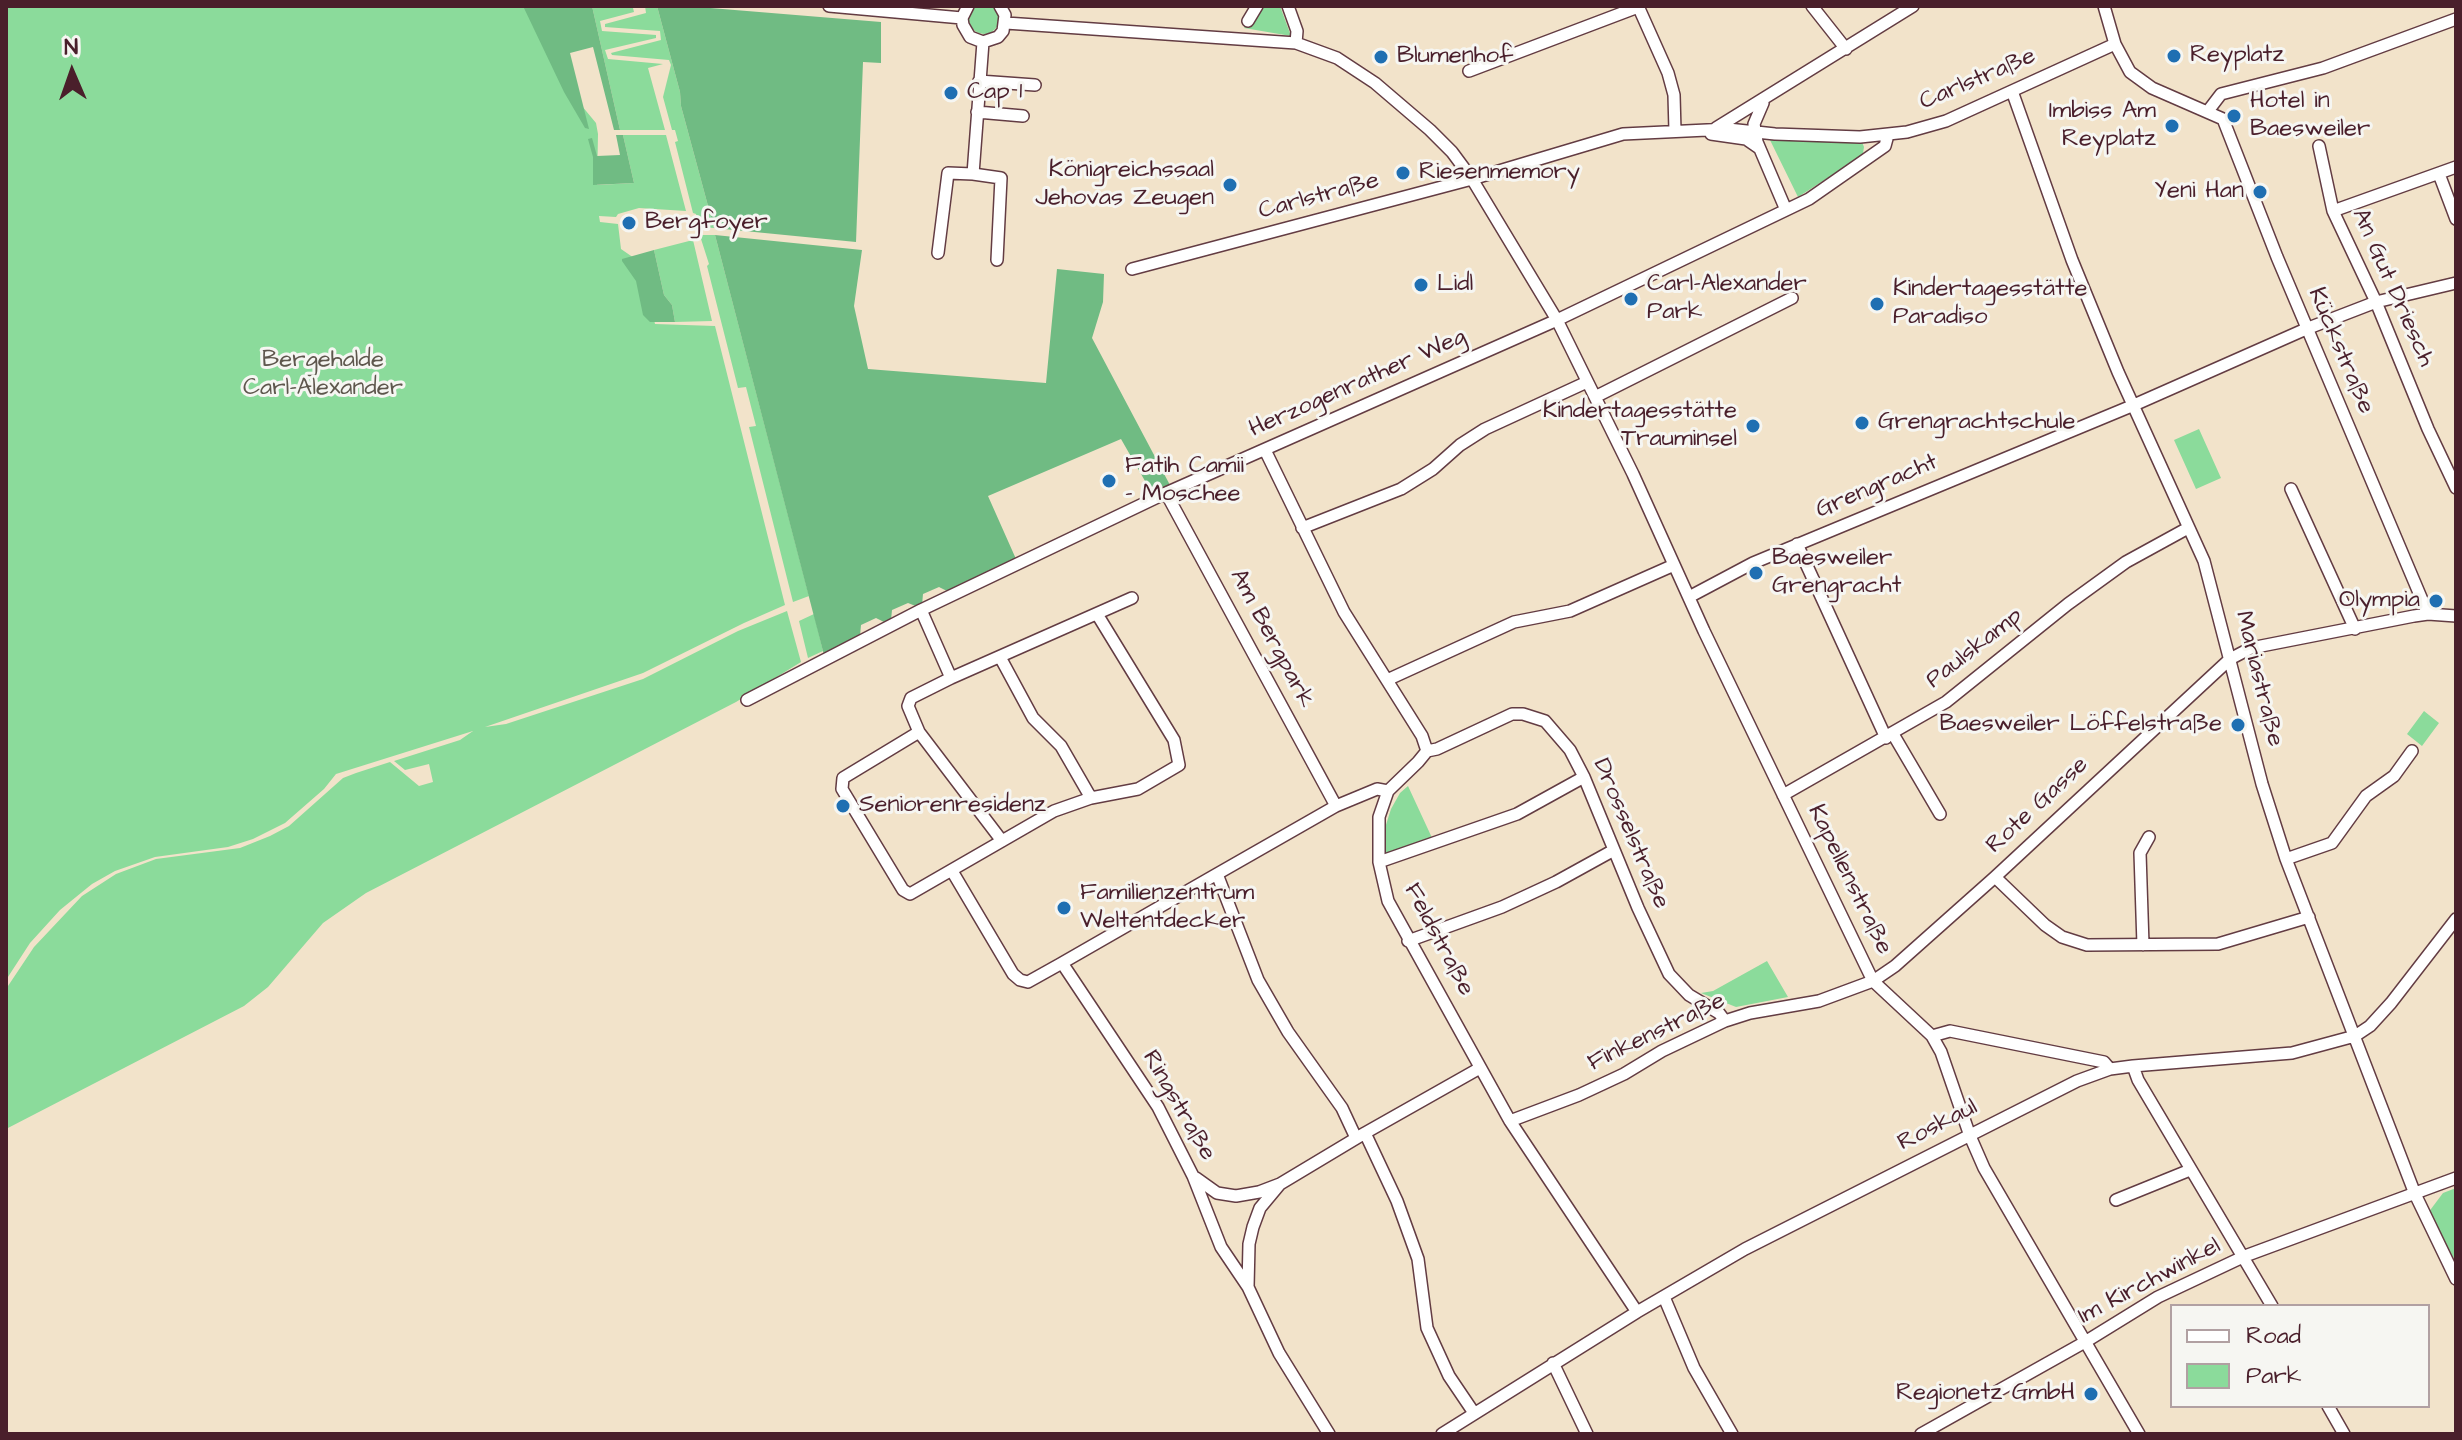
<!DOCTYPE html>
<html>
<head>
<meta charset="utf-8">
<style>
	body { margin:0 }
	#map { position:relative; width:2462px; height:1440px; overflow:hidden; background:#f2e3ca; font-family:"Architects Daughter",sans-serif }
	canvas { display:block }
	.frame { position:absolute; inset:0; border:8px solid #4a1f2b; pointer-events:none }
	.legend { position:absolute; left:2170px; top:1304px; width:260px; height:104px; box-sizing:border-box; background:#f6f6f2; border:2px solid #b1a0a2; margin:0; padding:10px 14px; list-style:none; font-size:24px; color:#4a1f2b }
	.legend li { display:flex; align-items:center; gap:16px; height:40px }
	.legend b { width:40px; border:2px solid #b1a0a2 }
	.north { position:absolute; left:32px; top:32px; width:80px; height:80px; -webkit-text-stroke:6px #f6f6f2; paint-order:stroke; rotate:358deg; font-size:22px; font-weight:700; line-height:32px; text-align:center; color:#4a1f2b }
	.north::after { content:''; display:block; margin:auto; width:28px; height:36px; background:#4a1f2b; clip-path:polygon(50% 0,100% 100%,50% 72%,0 100%) }
</style>
</head>
<body>
<div id="map">
<canvas width="2462" height="1440"></canvas>
<div class="frame"></div>
<ul class="legend">
<li><b style="height:10px;background:#fff"></b>Road</li>
<li><b style="height:22px;background:#8bdb9b"></b>Park</li>
</ul>
<div class="north">N</div>
</div>
<script>
const c = document.querySelector('canvas').getContext('2d');
c.lineJoin = 'round';
function paint(path, color) { c.fillStyle = color; c.fill(path, 'evenodd'); }
const toPath = rows => new Path2D(rows.map(r => 'M' + r).join(''));
function strokePath(path, color, width, dash) { c.strokeStyle = color; c.lineWidth = width; c.lineCap = dash ? 'butt' : 'round'; c.setLineDash(dash || []); c.stroke(path); }
function label(font, color, halo, rows, align = 'center') {
  c.font = font + ' "Architects Daughter",sans-serif'; c.lineWidth = 6; c.setLineDash([]); c.textBaseline = 'middle'; c.strokeStyle = halo; c.fillStyle = color; for (const [text, x, y, turn = 0] of rows) {
    c.save(); c.translate(x, y); c.rotate((+turn || 0) * Math.PI / 180); c.textAlign = isNaN(turn) ? turn : align; if (halo) c.strokeText(text, 0, 0); c.fillText(text, 0, 0); c.restore();
  }
}
paint(toPath([
	'969 19a15 15 0 1 1 30 0a15 15 0 1 1-30 0Z',
	[6,6,527,6,572,94,596,123,598,134,597,185,634,183,623,135,666,135,686,211,639,208,618,214,616,217,599,216,600,222,618,224,621,249,634,258,649,298,655,324,715,326,785,605,744,623,643,673,485,727,506,724,643,679,738,631,787,611,801,662,736,702,366,893,323,923,268,987,244,1006,6,1129,6,989,34,947,82,896,116,874,156,859,240,848,270,836,289,826,343,778,356,773,390,762,419,786,433,782,429,764,405,770,394,761,460,740,473,731,336,774,324,789,285,823,253,839,228,847,155,857,115,871,92,884,60,910,30,943,6,980],
	[592,6,633,8,634,12,600,21,602,31,656,35,656,38,605,50,608,59,663,64,648,68,665,130,620,130],
	[645,6,657,6,680,92,681,106,714,228,699,227,696,214,693,213,675,142,678,141,675,130,672,130,663,97,671,65,669,60,612,55,611,53,661,40,660,31,605,27,605,24,646,13],
	[1258,6,1280,6,1291,36,1244,28],
	[1770,140,1862,142,1864,147,1863,153,1857,159,1798,197],
	[702,235,715,235,809,596,793,602,749,427,756,426,746,387,738,388,707,266,709,264,701,239],
	[693,240,712,321,675,322,672,305,664,295,654,250],
	[2199,429,2221,478,2196,489,2174,440],
	[814,614,823,651,808,658,799,621],
	[2424,711,2439,723,2422,746,2407,734],
	[1408,786,1433,840,1386,854,1385,828,1391,809,1400,793],
	[1767,961,1788,997,1736,1007,1701,993,1713,991],
	[2456,1188,2456,1262,2428,1213,2443,1193]
]), '#8bdb9b');
paint(toPath([
	[523,6,592,6,620,130,614,130,593,47,570,53,589,129,585,128,564,92],
	[657,6,686,6,881,22,881,63,863,62,856,242,714,228,681,106,680,92],
	[616,135,623,135,634,183,593,185,593,157,588,139,592,138,597,156,620,155],
	[715,235,862,250,854,306,868,369,1046,383,1057,269,1104,274,1103,302,1092,338,1171,487,1153,495,1121,439,988,496,1016,559,949,592,939,587,923,594,922,605,918,607,908,603,892,610,891,620,886,623,876,618,861,625,860,636,855,640,824,655],
	[654,250,664,295,672,305,675,322,650,322,643,315,636,281,622,261,622,259]
]), '#70bb83');
const minor = toPath([
	[829,6,962,18],
	[968,6,962,18,963,25,970,37,983,42,998,37,1003,31,1005,15,1000,6],
	[1288,6,1297,31,1296,43],
	[1638,6,1668,73,1674,95,1675,131],
	[1812,6,1846,49],
	[2104,6,2115,44,2130,72,2152,88,2223,119,2277,257,2428,614],
	[1248,21,1257,6],
	[1006,23,1296,43,1337,58,1375,83,1430,130,1452,152,1472,179,1557,320,1633,474,1704,631,1873,981,1932,1036,1941,1052,1970,1136,1984,1168,2139,1434],
	[1469,71,1638,7],
	[979,81,1035,85],
	[2012,91,2072,260,2118,372,2204,561,2262,784,2286,859,2415,1194,2456,1279],
	[1763,103,1754,124,1757,142,1786,210],
	[2208,111,2221,94,2323,68,2456,19],
	[977,112,1023,116],
	[1716,128,1913,6],
	[1711,134,1746,139,1759,148],
	[2319,146,2333,211,2376,302,2428,429,2456,488],
	[973,174,983,42],
	[2439,174,2456,219],
	[2333,211,2456,167],
	[938,253,948,173,973,174,1001,178,997,260],
	[1132,269,1472,179,1623,134,1728,129,1775,134,1860,137,1907,132,1946,121,2115,44],
	[1595,397,1792,298],
	[1265,450,1344,612,1422,736,1427,751],
	[2291,489,2355,629],
	[1166,493,1336,806],
	[1302,528,1401,489,1433,469,1460,445,1485,429,1587,382],
	[1797,544,1886,738],
	[1689,597,1753,563,2134,405,2306,329,2376,302,2456,283],
	[921,610,951,678],
	[1000,657,1033,718,1061,746,1091,798],
	[1387,680,1514,622,1570,611,1674,565],
	[747,700,921,610,1166,493,1557,320,1809,199,1885,146,1888,135],
	[919,732,843,778,842,789,903,890,910,894,1054,811,1091,798,1138,789,1179,765,1174,740,1097,614],
	[1893,734,1940,814],
	[1427,751,1418,762,1388,791,1379,817,1379,862,1388,901,1510,1121,1637,1312],
	[1427,751,1437,749,1512,714,1523,714,1545,721,1570,750,1584,777,1638,908,1669,974,1689,995,1719,1013,1725,1021],
	[1783,795,1946,702,2068,604,2126,562,2188,528],
	[1002,841,919,732,908,706,911,698,951,678,1132,598],
	[2286,859,2332,843,2366,796,2394,776,2412,751],
	[1379,862,1517,814,1584,777],
	[952,871,1013,974,1020,980,1028,982,1062,963],
	[1217,874,1336,806,1377,789,1388,791],
	[1995,877,2045,925,2062,937,2087,945,2218,944,2309,917],
	[1408,941,1502,907,1556,882,1614,850],
	[2143,945,2140,853,2149,837],
	[1932,1036,1950,1031,2104,1062,2110,1069],
	[2133,1066,2138,1080,2272,1306],
	[1510,1121,1579,1095,1624,1074,1662,1051,1725,1021,1750,1013,1819,1001,1873,981,1895,966,1995,877,2230,659,2251,648,2414,616,2428,614,2456,616],
	[1365,1133,1397,1201,1418,1259,1427,1328,1449,1376,1474,1413],
	[1196,1178,1217,1193,1236,1196,1259,1192,1280,1184],
	[2116,1200,2190,1170],
	[1248,1287,1249,1244,1253,1227,1260,1208,1280,1184,1365,1133,1480,1068],
	[1664,1297,1694,1368,1732,1434],
	[1553,1363,1587,1434],
	[2328,1406,2344,1434],
	[1329,1434,1279,1353,1248,1287,1221,1247,1193,1176,1158,1107,1062,963,1217,874,1258,980,1288,1032,1342,1108,1356,1138],
	[1442,1434,1637,1312,1745,1249,2077,1081,2110,1069,2133,1066,2292,1053,2355,1036,2370,1026,2391,1003,2456,919],
	[1921,1434,2085,1342,2158,1297,2245,1256,2456,1178]
]);
strokePath(minor, '#633c43', 14);
strokePath(minor, '#fff', 11);
for (const [x, y, r, color] of [
	[2174,56,8,"#1f6fb2"],
	[1381,57,8,"#1f6fb2"],
	[951,93,8,"#1f6fb2"],
	[2234,116,8,"#1f6fb2"],
	[2172,126,8,"#1f6fb2"],
	[1403,173,8,"#1f6fb2"],
	[1230,185,8,"#1f6fb2"],
	[2260,192,8,"#1f6fb2"],
	[629,223,8,"#1f6fb2"],
	[1421,285,8,"#1f6fb2"],
	[1631,299,8,"#1f6fb2"],
	[1877,304,8,"#1f6fb2"],
	[1862,423,8,"#1f6fb2"],
	[1753,426,8,"#1f6fb2"],
	[1109,481,8,"#1f6fb2"],
	[1756,573,8,"#1f6fb2"],
	[2436,601,8,"#1f6fb2"],
	[2238,725,8,"#1f6fb2"],
	[843,806,8,"#1f6fb2"],
	[1064,908,8,"#1f6fb2"],
	[2091,1394,8,"#1f6fb2"]
]) { const dot = new Path2D(); dot.arc(x, y, r, 0, 2 * Math.PI); c.fillStyle = color; c.fill(dot); strokePath(dot, '#f6f6f2', 3); }
label('24px', '#4a1f2b', '#f6f6f2', [
	["Reyplatz",2190,56],
	["Blumenhof",1397,57],
	["Cap 1",967,93],
	["Hotel in",2250,102],
	["Baesweiler",2250,130],
	["Imbiss Am",2156,112,"right"],
	["Reyplatz",2156,140,"right"],
	["Königreichssaal",1214,171,"right"],
	["Jehovas Zeugen",1214,199,"right"],
	["Riesenmemory",1419,173],
	["Yeni Han",2244,192,"right"],
	["Bergfoyer",645,223],
	["Lidl",1437,285],
	["Carl-Alexander",1647,285],
	["Park",1647,313],
	["Kindertagesstätte",1893,290],
	["Paradiso",1893,318],
	["Kindertagesstätte",1737,412,"right"],
	["Trauminsel",1737,440,"right"],
	["Grengrachtschule",1878,423],
	["Fatih Camii",1125,467],
	["- Moschee",1125,495],
	["Baesweiler",1772,559],
	["Grengracht",1772,587],
	["Olympia",2420,601,"right"],
	["Baesweiler Löffelstraße",2222,725,"right"],
	["Seniorenresidenz",859,806],
	["Familienzentrum",1080,894],
	["Weltentdecker",1080,922],
	["Regionetz GmbH",2075,1394,"right"]
], 'left');
label('24px', '#4a1f2b', '#f6f6f2', [
	["Carlstraße",1978,80,-23],
	["Carlstraße",1319,197,-15],
	["An Gut Driesch",2392,288,66],
	["Kückstraße",2340,351,67],
	["Herzogenrather Weg",1358,384,-24],
	["Grengracht",1877,487,-23],
	["Am Bergpark",1271,639,62],
	["Paulskamp",1975,649,-38],
	["Mariastraße",2258,679,76],
	["Rote Gasse",2038,806,-43],
	["Drosselstraße",1630,834,67],
	["Kapellenstraße",1849,880,64],
	["Feldstraße",1438,940,62],
	["Finkenstraße",1657,1033,-26],
	["Ringstraße",1178,1106,60],
	["Roskaul",1938,1126,-27],
	["Im Kirchwinkel",2150,1282,-28]
]);
label('24px', '#5e574d', '#f6f6f2', [
	["Bergehalde",323,361],
	["Carl-Alexander",323,389]
]);
</script>
</body>
</html>
